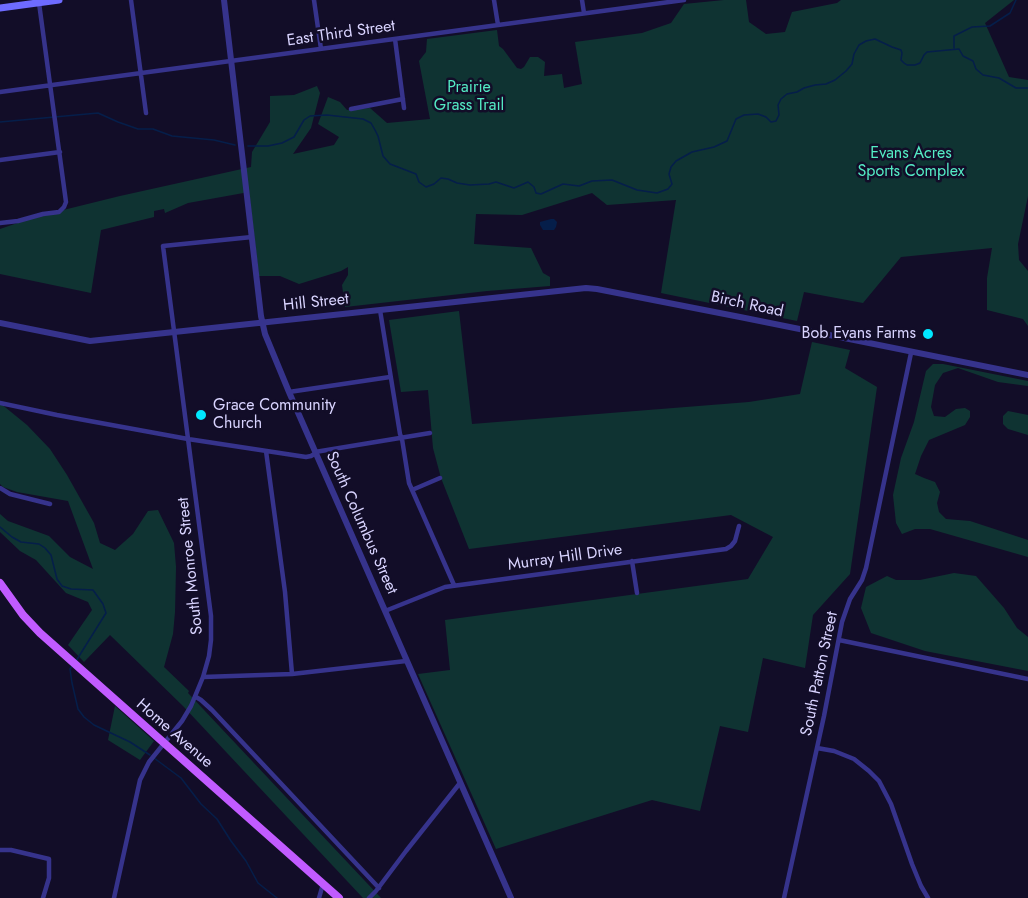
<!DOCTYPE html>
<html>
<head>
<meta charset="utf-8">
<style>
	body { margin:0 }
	canvas { display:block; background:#120d28 }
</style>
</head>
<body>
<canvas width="1028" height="898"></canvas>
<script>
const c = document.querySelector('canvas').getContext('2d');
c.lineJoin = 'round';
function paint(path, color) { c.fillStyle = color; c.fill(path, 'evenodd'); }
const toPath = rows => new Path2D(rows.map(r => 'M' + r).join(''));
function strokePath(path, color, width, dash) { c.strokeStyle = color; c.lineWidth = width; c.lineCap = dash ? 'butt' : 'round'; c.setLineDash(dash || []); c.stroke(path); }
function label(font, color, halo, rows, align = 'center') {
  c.font = font + ' Jost,sans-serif'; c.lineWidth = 5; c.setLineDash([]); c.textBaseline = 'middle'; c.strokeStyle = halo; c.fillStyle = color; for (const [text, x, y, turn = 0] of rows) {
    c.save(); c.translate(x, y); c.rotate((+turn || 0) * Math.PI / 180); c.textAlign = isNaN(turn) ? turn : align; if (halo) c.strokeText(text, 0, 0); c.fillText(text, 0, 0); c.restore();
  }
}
paint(toPath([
	[724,0,746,0,749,22,766,34,785,32,792,12,837,3,841,0,1014,0,985,23,1009,77,1028,80,1028,196,1018,244,1019,260,1028,271,1028,326,1023,319,987,310,987,278,992,248,901,257,863,303,804,292,797,321,661,293,676,200,607,205,592,193,522,215,476,214,474,244,531,248,543,273,550,277,550,286,487,291,345,307,342,285,348,275,348,267,341,271,299,284,280,276,259,276,249,192,188,203,165,213,164,209,154,211,154,217,101,230,91,293,0,274,0,229,35,217,120,196,251,167,252,152,270,122,270,96,294,95,317,86,320,93,311,128,293,154,334,145,339,137,318,124,328,97,340,102,347,110,370,108,387,123,430,119,419,61,426,52,427,39,497,30,499,46,503,49,517,68,521,69,524,67,530,57,538,57,545,62,544,76,562,74,564,88,582,84,575,42,642,33,671,23,684,4],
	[459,311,472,424,749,402,800,394,812,342,850,350,845,368,877,387,850,574,813,615,805,668,763,658,748,732,720,726,700,811,652,800,496,849,418,674,450,670,445,620,748,579,773,537,731,515,469,549,441,478,433,448,428,390,401,392,389,320],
	[933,364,943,364,1028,381,1028,386,998,382,958,368,943,373,935,385,931,407,934,416,945,417,956,409,965,408,970,411,970,417,965,425,929,440,921,456,915,474,924,478,935,482,940,492,937,503,939,512,946,519,970,521,1028,540,1028,557,930,529,915,529,902,534,896,523,893,495,901,458,914,422,926,371],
	[0,403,27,425,50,449,67,475,94,523,100,543,115,550,133,534,148,511,158,510,174,543,176,567,175,612,173,634,164,667,189,691,188,693,381,898,363,898,183,706,110,635,84,662,68,645,92,610,88,602,66,593,36,560,20,551,0,532,0,514,8,521,49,536,70,557,93,569,68,501,17,492,3,487,0,484],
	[1008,411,1028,415,1028,435,1008,429,1003,424,1003,416],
	[954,573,976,576,1004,608,1017,628,1028,637,1028,671,925,651,871,633,861,608,866,587,887,576,896,580,920,580],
	[115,706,154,741,140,760,108,740]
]), '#0f3332');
paint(toPath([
	[551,219,554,219,557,222,556,227,554,230,543,230,540,225,540,222]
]), '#051e4a');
strokePath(toPath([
	[954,48,954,36,972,27,990,26,1010,13,1016,0],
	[0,122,98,113,118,122,138,129,153,129,172,136,214,140,235,145],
	[248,146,268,146,282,143,294,137,304,120,310,116,327,115,363,119,371,123,375,130,378,136,383,156,390,164,416,174,419,182,426,187,434,184,441,178,448,179,457,183,470,185,489,184,496,182,514,188,528,182,534,187,536,193,541,194,563,184,579,186,592,181,612,180,637,190,657,193,668,189,672,184,669,174,671,167,676,161,692,152,714,147,727,141,736,119,744,115,758,114,766,117,771,122,776,121,779,115,778,105,781,99,787,94,797,92,804,88,815,85,826,84,835,80,846,71,852,64,854,54,859,45,866,41,875,39,892,47,901,50,902,53,901,60,904,63,907,65,915,65,920,63,924,55,927,52,959,49,963,56,973,61,976,69,983,75,999,78,1016,88,1028,88],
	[0,527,12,537,21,542,39,544,45,548,51,555,57,579,62,586,71,589,93,590,103,604,106,613,76,661],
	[73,665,70,669,72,683,78,709,84,717,94,725,130,742,150,755],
	[154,758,181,778,201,804,217,819,231,841,246,861,258,883,277,898]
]), '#051e4a', 1.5);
strokePath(toPath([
	[131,0,146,113],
	[314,0,321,49],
	[494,0,498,25],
	[582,0,584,13],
	[395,39,404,108],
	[0,92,684,0],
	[351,109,403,99],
	[0,160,60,152],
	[0,223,18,221,43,214,59,212,64,207,66,202,39,3],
	[380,310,400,434,402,439,409,483,454,585],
	[289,392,390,377],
	[0,403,57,415,188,439,306,457,311,456,316,453],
	[266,451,285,592,292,674],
	[315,452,430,433],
	[0,488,10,494,50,504],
	[412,490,440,478],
	[632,561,637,593],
	[385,611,445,587,726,549,731,546,735,541,739,526],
	[839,640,1028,679],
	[203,677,292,674,406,661],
	[196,697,201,700,212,710,379,888],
	[817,748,834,751,854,759,869,771,879,781,891,804,912,864,921,886,928,898],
	[0,850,11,850,49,859,49,878,43,898],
	[114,898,140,780,149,762,182,721,191,706,203,677,209,656,211,640,211,616,163,246,252,237],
	[319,898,323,884],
	[369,898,376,891,406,851,460,783],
	[784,898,824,716,842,622,850,599,862,580,866,568,911,353]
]), '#36338c', 4.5);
strokePath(toPath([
	[224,0,261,316,265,334,289,392,511,898],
	[0,323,90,341,586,288,597,289,740,317,1028,375]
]), '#36338c', 6);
strokePath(toPath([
	[0,8,59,0]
]), '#6e6bff', 7);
strokePath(toPath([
	[0,583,23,615,40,633,339,898]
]), '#c15bff', 8);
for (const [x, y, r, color] of [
	[928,334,6,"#00e7ff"],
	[201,415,6,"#00e7ff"]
]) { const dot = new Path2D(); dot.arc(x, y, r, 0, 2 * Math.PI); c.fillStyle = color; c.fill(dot); strokePath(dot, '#120d28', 2); }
label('16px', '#d9d4ff', '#120d28', [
	["East Third Street",341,34,-8],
	["Hill Street",316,303,-6],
	["Birch Road",747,305,12],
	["South Columbus Street",361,523,66],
	["Murray Hill Drive",565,558,-8],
	["South Monroe Street",191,566,-96],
	["South Patton Street",820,674,-78],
	["Home Avenue",174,734,41]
]);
label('16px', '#54ecc5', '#120d28', [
	["Prairie",469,88],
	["Grass Trail",469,106],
	["Evans Acres",911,154],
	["Sports Complex",911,172]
]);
label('16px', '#d9d4ff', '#120d28', [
	["Bob Evans Farms",916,334],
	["Grace Community",213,406,"left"],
	["Church",213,424,"left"]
], 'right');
</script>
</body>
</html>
